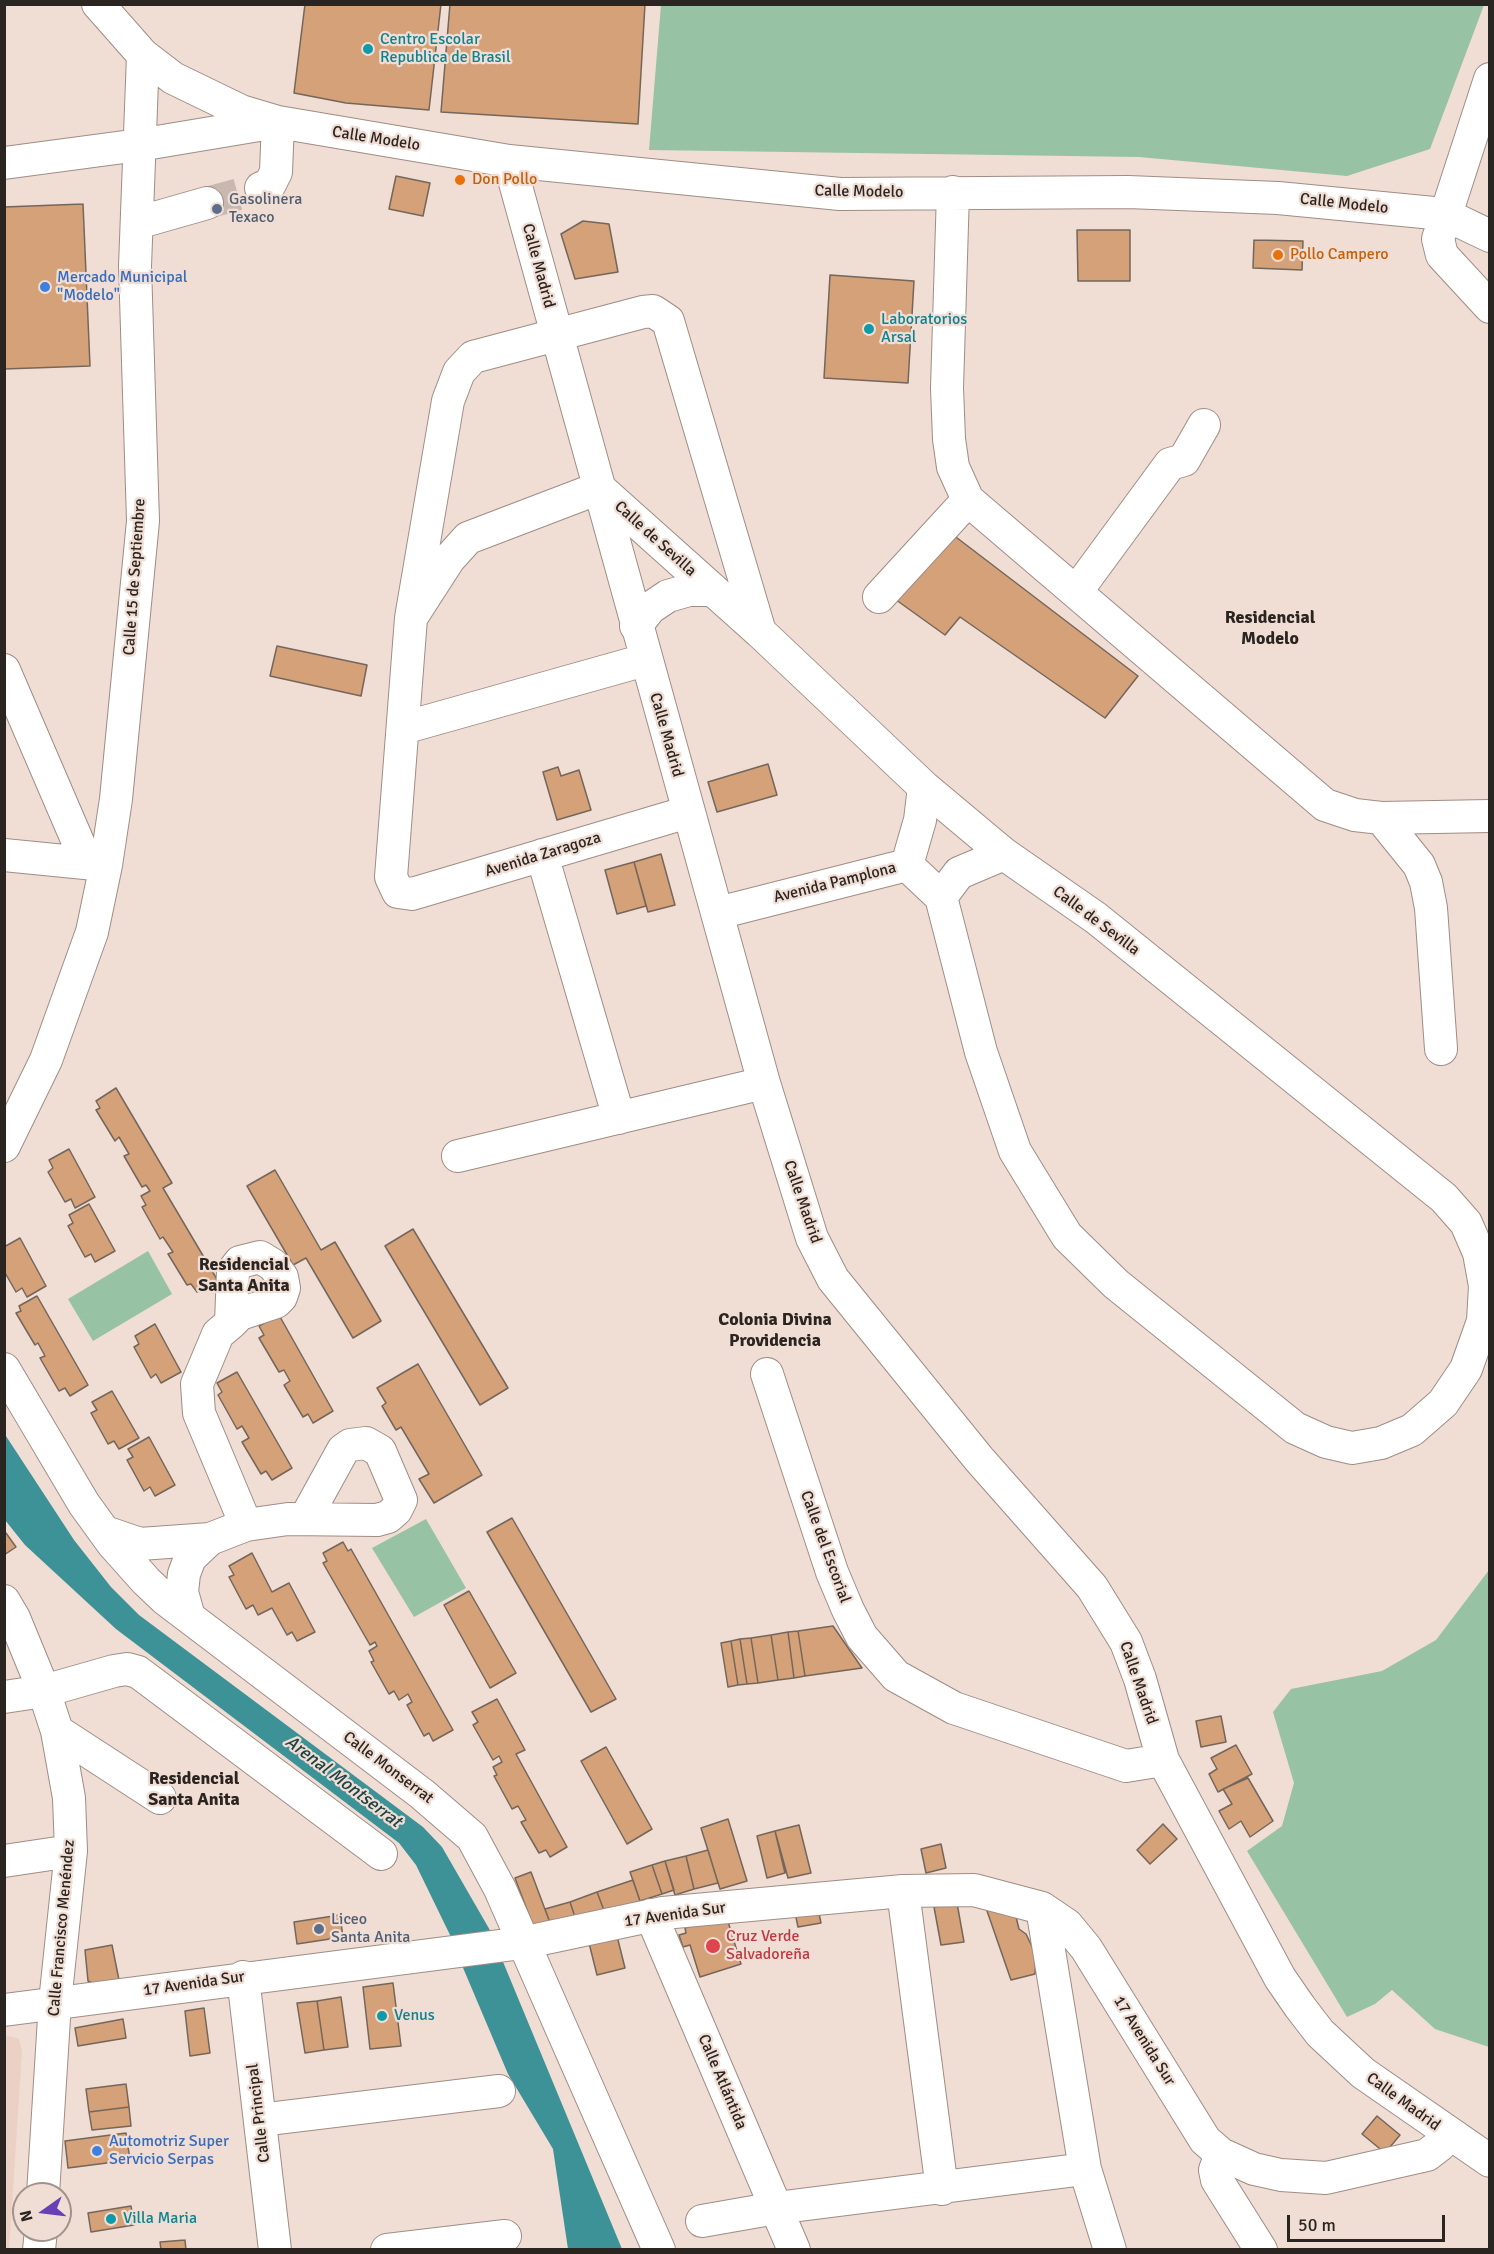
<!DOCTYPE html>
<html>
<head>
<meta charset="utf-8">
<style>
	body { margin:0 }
	#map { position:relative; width:1494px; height:2254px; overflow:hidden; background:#f0ddd4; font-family:Signika,sans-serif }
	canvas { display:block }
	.frame { position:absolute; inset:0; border:6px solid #2b2521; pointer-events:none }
	.north { position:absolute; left:12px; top:2182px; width:60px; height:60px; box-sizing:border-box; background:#f0ddd4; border:2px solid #a1938c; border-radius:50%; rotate:256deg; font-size:16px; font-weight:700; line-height:24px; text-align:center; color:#2b2521 }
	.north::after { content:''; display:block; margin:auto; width:21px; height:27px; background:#673fb7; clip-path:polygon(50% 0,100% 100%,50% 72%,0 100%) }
	.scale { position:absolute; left:1287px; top:2215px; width:158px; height:27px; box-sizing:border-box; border:3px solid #2b2521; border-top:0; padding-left:8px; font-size:18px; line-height:21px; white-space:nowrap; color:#2b2521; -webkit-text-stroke:4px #f0ddd4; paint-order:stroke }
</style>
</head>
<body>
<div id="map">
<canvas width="1494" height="2254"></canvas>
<div class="frame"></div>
<div class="north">N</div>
<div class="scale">50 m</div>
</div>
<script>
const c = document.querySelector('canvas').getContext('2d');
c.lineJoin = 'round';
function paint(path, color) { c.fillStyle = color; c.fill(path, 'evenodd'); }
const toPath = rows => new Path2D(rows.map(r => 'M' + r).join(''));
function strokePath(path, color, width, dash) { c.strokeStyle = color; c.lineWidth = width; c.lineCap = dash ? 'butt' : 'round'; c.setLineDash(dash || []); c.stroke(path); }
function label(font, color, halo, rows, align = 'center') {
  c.font = font + ' Signika,sans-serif'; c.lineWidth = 4.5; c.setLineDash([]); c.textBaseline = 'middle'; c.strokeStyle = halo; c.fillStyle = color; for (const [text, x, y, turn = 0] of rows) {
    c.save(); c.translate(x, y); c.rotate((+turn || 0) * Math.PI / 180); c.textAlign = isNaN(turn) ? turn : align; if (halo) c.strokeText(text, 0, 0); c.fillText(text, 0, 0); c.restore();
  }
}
paint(toPath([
	[5,2035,19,2039,22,2052,9,2250,4,2249]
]), '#ebd1c4');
paint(toPath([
	[661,5,661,4,1484,5,1430,149,1347,176,1139,157,649,150],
	[148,1251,172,1294,93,1341,68,1299],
	[426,1519,466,1588,414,1617,372,1548],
	[1489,1570,1489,2047,1435,2029,1392,1990,1375,2004,1347,2017,1247,1851,1282,1826,1294,1783,1273,1712,1291,1689,1382,1671,1436,1640]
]), '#97c2a3');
paint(toPath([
	[4,1433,74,1540,111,1587,139,1615,423,1827,442,1847,491,1932,451,1937,416,1865,399,1843,116,1629,25,1545,5,1520],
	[501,1957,622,2249,568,2249,553,2149,508,2074,461,1963]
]), '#3d9297');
const building = toPath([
	[305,4,441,4,429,110,346,103,294,93,305,4],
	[450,4,645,4,638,124,441,112,450,4],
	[396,176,430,183,423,216,389,209,396,176],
	[83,204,90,366,4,369,4,207,83,204],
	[583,221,609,224,618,272,575,279,561,234,583,221],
	[1077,230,1130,230,1130,281,1078,281,1077,230],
	[1254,240,1303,241,1302,270,1253,268,1254,240],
	[830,275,914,281,908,383,824,378,830,275],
	[948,531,1138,676,1105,718,960,617,945,635,892,597,948,531],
	[277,646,367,665,361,696,270,676,277,646],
	[768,764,777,795,717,812,708,782,768,764],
	[558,767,561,776,579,770,591,810,557,820,543,772,558,767],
	[661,854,675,905,648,912,634,862,661,854],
	[634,862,646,906,617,914,605,870,634,862],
	[116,1088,172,1183,163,1188,218,1281,197,1292,191,1284,187,1285,168,1254,173,1252,163,1237,160,1239,142,1207,146,1205,141,1196,150,1191,146,1185,142,1187,124,1156,129,1154,119,1137,115,1141,96,1110,100,1108,96,1101,116,1088],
	[69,1149,95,1197,75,1208,71,1199,65,1202,48,1172,53,1168,49,1160,69,1149],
	[275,1170,321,1250,335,1242,381,1321,353,1338,306,1258,293,1265,247,1186,275,1170],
	[89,1204,115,1251,95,1262,91,1254,85,1257,68,1226,73,1223,69,1215,89,1204],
	[413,1229,508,1388,480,1405,385,1246,413,1229],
	[20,1238,46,1286,27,1297,22,1288,16,1292,4,1271,4,1247,20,1238],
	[37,1296,88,1385,70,1396,65,1388,59,1391,40,1358,45,1356,38,1343,35,1345,16,1313,21,1311,19,1306,37,1296],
	[279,1315,333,1411,313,1423,308,1414,303,1417,284,1385,290,1381,284,1370,279,1372,259,1338,264,1335,259,1326,279,1315],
	[155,1324,181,1372,161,1383,156,1374,151,1378,134,1347,139,1344,135,1336,155,1324],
	[418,1364,482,1475,434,1503,419,1479,429,1474,401,1427,396,1430,382,1406,386,1403,377,1388,418,1364],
	[237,1372,292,1468,272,1480,266,1471,261,1474,242,1442,249,1438,242,1426,237,1429,218,1395,222,1392,217,1383,237,1372],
	[112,1391,139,1438,119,1449,114,1441,108,1444,91,1413,97,1410,92,1402,112,1391],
	[149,1437,175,1485,155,1496,150,1487,144,1491,127,1460,133,1457,128,1449,149,1437],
	[512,1518,616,1699,591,1712,487,1532,512,1518],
	[6,1533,16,1547,4,1555,4,1534,6,1533],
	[343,1542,348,1551,351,1549,453,1730,433,1741,429,1733,424,1736,407,1705,412,1702,408,1694,399,1700,394,1691,389,1694,371,1662,374,1661,369,1651,377,1646,375,1642,370,1645,323,1563,327,1561,323,1553,343,1542],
	[252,1553,272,1592,289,1583,315,1632,297,1641,292,1632,287,1635,272,1608,258,1615,253,1605,246,1609,229,1577,234,1575,229,1566,252,1553],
	[469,1591,516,1673,490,1688,444,1605,469,1591],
	[833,1626,862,1668,805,1676,798,1631,833,1626],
	[798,1631,805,1676,794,1678,788,1632,798,1631],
	[788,1632,794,1678,778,1680,771,1635,788,1632],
	[771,1635,778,1680,758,1683,751,1638,771,1635],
	[751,1638,758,1683,747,1684,740,1639,751,1638],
	[740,1639,747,1684,738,1685,731,1641,740,1639],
	[731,1641,738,1685,728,1687,721,1643,731,1641],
	[497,1699,525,1750,516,1754,567,1847,550,1857,546,1850,539,1853,521,1822,526,1820,518,1806,512,1809,494,1776,497,1775,493,1767,502,1762,499,1756,493,1760,473,1725,478,1722,472,1712,497,1699],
	[1221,1716,1226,1742,1201,1747,1196,1721,1221,1716],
	[1236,1745,1252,1774,1218,1792,1209,1774,1217,1769,1211,1758,1236,1745],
	[606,1747,652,1829,627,1844,581,1761,606,1747],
	[1248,1778,1273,1821,1250,1837,1241,1821,1229,1829,1219,1811,1232,1804,1223,1789,1248,1778],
	[728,1819,747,1881,720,1889,701,1828,728,1819],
	[1163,1824,1177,1839,1150,1864,1137,1850,1163,1824],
	[799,1825,811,1873,788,1878,775,1831,799,1825],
	[775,1831,785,1873,767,1878,757,1836,775,1831],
	[941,1844,946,1868,926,1873,921,1849,941,1844],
	[708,1850,718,1883,694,1889,686,1856,708,1850],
	[686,1856,694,1889,675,1895,665,1861,686,1856],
	[665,1861,674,1890,662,1894,652,1865,665,1861],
	[652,1865,662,1894,640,1901,630,1872,652,1865],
	[531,1872,552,1928,536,1934,515,1878,531,1872],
	[633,1880,640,1901,605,1913,597,1892,633,1880],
	[597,1892,605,1913,576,1920,570,1902,597,1892],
	[570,1902,576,1920,552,1928,545,1909,570,1902],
	[957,1903,964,1942,941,1945,934,1907,957,1903],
	[817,1904,821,1923,798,1927,794,1908,817,1904],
	[986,1908,1015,1913,1019,1929,1026,1934,1036,1955,1035,1974,1011,1980,986,1908],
	[340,1915,343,1937,297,1944,294,1922,340,1915],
	[726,1915,741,1964,700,1977,690,1945,683,1947,679,1935,686,1933,685,1928,726,1915],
	[617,1936,625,1968,597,1975,589,1943,617,1936],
	[112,1945,120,1985,99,1986,88,1981,85,1950,112,1945],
	[393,1983,401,2046,370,2049,363,1987,393,1983],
	[341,1997,348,2047,324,2050,317,2001,341,1997],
	[317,2001,324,2050,305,2053,297,2003,317,2001],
	[204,2008,210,2053,190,2056,185,2011,204,2008],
	[123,2019,126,2038,78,2046,75,2028,123,2019],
	[126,2084,129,2107,89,2112,86,2089,126,2084],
	[129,2107,131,2126,92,2130,89,2112,129,2107],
	[1377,2116,1400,2135,1385,2153,1362,2134,1377,2116],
	[126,2133,130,2160,68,2168,65,2141,126,2133],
	[131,2206,134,2225,91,2232,88,2213,131,2206],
	[185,2240,186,2250,161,2250,160,2242,185,2240]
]);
paint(building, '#d4a179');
strokePath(building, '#74665b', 1.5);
strokePath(toPath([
	[207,203,261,188]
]), '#c9b8b0', 32, [32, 16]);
const minor = toPath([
	[98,4,143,55,173,78,241,111,278,122,509,161,840,194,1128,192,1278,198,1444,214,1490,236],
	[1490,79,1438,239,1442,255,1490,307],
	[509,161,764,1083,812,1238,833,1279,979,1459,1092,1587,1126,1642,1140,1679,1163,1760,1280,1978,1300,2007,1320,2033,1363,2073,1490,2161],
	[4,163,139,145,271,123],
	[261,188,270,184,276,172,278,122],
	[953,192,947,388,949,439,953,467,968,500,1325,805,1355,815,1381,818,1490,816],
	[137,223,207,203],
	[1076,592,1170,464,1184,460,1204,425],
	[879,597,968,500],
	[411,618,449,559,468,538,599,488,760,632,924,787,1004,854,1096,918,1444,1198,1466,1223,1479,1253,1485,1286,1483,1321,1466,1369,1443,1403,1412,1430,1381,1443,1352,1448,1326,1442,1295,1428,1116,1284,1067,1236,1015,1151,981,1052,941,897,959,873,1004,854],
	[636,626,650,608,668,596,689,590,711,590],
	[4,670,87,863],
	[403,728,645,660],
	[688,812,412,894,398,892,391,877,411,618,448,401,459,372,473,357,643,312,653,311,668,321,760,632],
	[1381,818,1419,865,1426,882,1431,908,1441,1049],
	[4,855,105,865],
	[542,855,619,1118],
	[907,865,920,820,924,787],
	[718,913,907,865,941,897],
	[4,1146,46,1060,92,932,106,865,116,799,143,521,135,266,143,55],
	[458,1156,764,1083],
	[231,1323,233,1271,240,1262,260,1257,273,1265,282,1277,284,1288,281,1297,276,1302,240,1314,231,1323,218,1334,197,1384,199,1413,246,1525],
	[4,1369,84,1504,113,1544,146,1581,165,1599,422,1794,472,1837,500,1889,659,2250],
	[767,1374,832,1572,848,1610,862,1637,896,1676,954,1708,1126,1766,1163,1760],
	[105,1532,140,1544,210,1539],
	[4,1601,14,1618,44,1691,57,1731,69,1798,71,1851,55,2002,43,2194],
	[189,1617,182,1592,184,1574,190,1558,210,1539,246,1525,288,1519,377,1520,388,1517,396,1510,401,1500,380,1451,366,1443,350,1445,343,1450,305,1519],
	[4,1697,44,1691,114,1671,127,1669,138,1672,381,1854],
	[57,1731,160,1798],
	[4,1861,71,1851],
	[903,1891,942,2189],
	[1042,1908,1085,2169,1110,2250],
	[651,1915,794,2250],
	[243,1977,275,2250],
	[4,2010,522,1943,663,1913,903,1891,974,1890,1042,1908,1067,1925,1086,1948,1205,2140,1221,2154,1254,2169,1281,2175,1326,2178,1427,2155,1440,2145,1448,2134],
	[260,2120,499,2091],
	[1221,2154,1215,2170,1217,2180,1261,2250],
	[702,2221,776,2208,1085,2169],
	[39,2250,41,2230],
	[387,2250,505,2236]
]);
strokePath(minor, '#9f8d85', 34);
strokePath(minor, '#fff', 32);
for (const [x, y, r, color] of [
	[368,49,6,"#0f9aa8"],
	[460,180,6,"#e8710a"],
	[217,209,6,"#5c6f8a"],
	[1278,255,6,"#e8710a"],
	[45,287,6,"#3f7fe0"],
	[869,329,6,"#0f9aa8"],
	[319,1929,6,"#5c6f8a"],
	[713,1946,8,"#e0444e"],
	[382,2016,6,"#0f9aa8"],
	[97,2151,6,"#3f7fe0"],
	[111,2219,6,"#0f9aa8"]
]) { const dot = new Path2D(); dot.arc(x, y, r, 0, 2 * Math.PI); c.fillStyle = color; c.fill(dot); strokePath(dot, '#f0ddd4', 2); }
label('16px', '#0d838f', '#f0ddd4', [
	["Centro Escolar",380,40],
	["Republica de Brasil",380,58],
	["Laboratorios",881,320],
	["Arsal",881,338],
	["Venus",394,2016],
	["Villa Maria",123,2219]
], 'left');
label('16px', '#2b2521', '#f0ddd4', [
	["Calle Modelo",376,139,9],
	["Calle Modelo",859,192,1],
	["Calle Modelo",1344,204,6],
	["Calle Madrid",538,266,75],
	["Calle de Sevilla",655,539,42],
	["Calle 15 de Septiembre",135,577,-86],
	["Calle Madrid",666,735,74],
	["Avenida Zaragoza",543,855,-17],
	["Avenida Pamplona",835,883,-14],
	["Calle de Sevilla",1096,921,37],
	["Calle Madrid",802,1202,71],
	["Calle del Escorial",825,1547,70],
	["Calle Madrid",1138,1683,71],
	["Calle Monserrat",388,1768,37],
	["17 Avenida Sur",675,1915,-8],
	["Calle Francisco Menéndez",62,1928,-85],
	["17 Avenida Sur",194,1984,-8],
	["17 Avenida Sur",1144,2041,58],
	["Calle Atlántida",722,2082,67],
	["Calle Madrid",1403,2102,36],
	["Calle Principal",259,2113,-97]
]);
label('16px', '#c56008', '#f0ddd4', [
	["Don Pollo",472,180],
	["Pollo Campero",1290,255]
], 'left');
label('16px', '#4e5e75', '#f0ddd4', [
	["Gasolinera",229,200],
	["Texaco",229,218],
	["Liceo",331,1920],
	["Santa Anita",331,1938]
], 'left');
label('16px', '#366cbe', '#f0ddd4', [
	["Mercado Municipal",57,278],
	["\"Modelo\"",57,296],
	["Automotriz Super",109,2142],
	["Servicio Serpas",109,2160]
], 'left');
label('16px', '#be3a42', '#f0ddd4', [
	["Cruz Verde",726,1937],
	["Salvadoreña",726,1955]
], 'left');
label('bold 18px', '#2b2521', '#f0ddd4', [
	["Residencial",1270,618],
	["Modelo",1270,639],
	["Residencial",244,1265],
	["Santa Anita",244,1286],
	["Colonia Divina",775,1320],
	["Providencia",775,1341],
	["Residencial",194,1779],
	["Santa Anita",194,1800]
]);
label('italic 18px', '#1c4446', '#f0ddd4', [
	["Arenal Montserrat",343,1782,37]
]);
</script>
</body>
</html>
